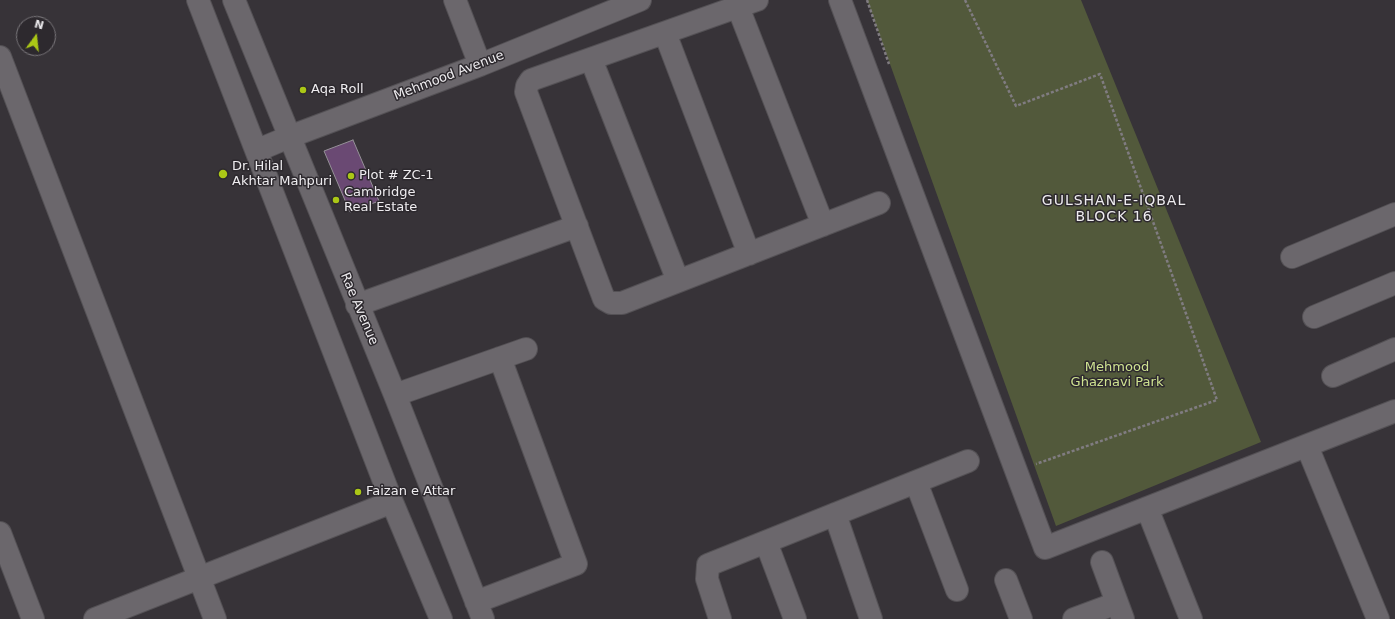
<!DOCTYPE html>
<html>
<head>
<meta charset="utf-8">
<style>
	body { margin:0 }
	#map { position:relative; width:1395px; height:619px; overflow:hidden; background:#373338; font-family:"DejaVu Sans",sans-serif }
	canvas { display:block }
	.north { position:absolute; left:16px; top:16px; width:40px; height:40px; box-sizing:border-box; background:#2d292e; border:1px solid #7a777b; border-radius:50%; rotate:15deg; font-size:11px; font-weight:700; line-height:16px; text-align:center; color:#eeecef }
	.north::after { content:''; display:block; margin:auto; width:14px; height:18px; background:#abc716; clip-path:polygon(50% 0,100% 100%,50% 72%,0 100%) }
</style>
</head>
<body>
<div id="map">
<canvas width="1395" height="619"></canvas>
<div class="north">N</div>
</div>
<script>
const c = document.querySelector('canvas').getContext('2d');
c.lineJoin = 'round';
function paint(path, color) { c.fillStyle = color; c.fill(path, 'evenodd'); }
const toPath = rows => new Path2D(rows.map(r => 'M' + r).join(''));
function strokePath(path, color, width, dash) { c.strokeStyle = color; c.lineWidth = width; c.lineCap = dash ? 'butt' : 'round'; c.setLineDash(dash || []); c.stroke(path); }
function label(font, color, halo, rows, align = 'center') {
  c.font = font + ' "DejaVu Sans",sans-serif'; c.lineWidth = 3; c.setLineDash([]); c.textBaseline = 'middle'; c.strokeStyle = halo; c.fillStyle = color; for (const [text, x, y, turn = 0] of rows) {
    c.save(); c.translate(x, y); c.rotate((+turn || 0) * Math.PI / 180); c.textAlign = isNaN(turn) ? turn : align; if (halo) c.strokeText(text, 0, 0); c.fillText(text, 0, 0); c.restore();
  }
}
paint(toPath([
	[867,0,1081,0,1261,442,1056,526]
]), '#52593b');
const building = toPath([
	[353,140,379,201,350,212,324,151,353,140]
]);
paint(building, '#6a4973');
strokePath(building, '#959197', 1);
const minor = toPath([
	[198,0,392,502,441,619],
	[234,0,395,395,483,619],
	[455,0,480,65],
	[757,0,531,80,527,86,526,92,604,299,611,303,622,303,879,203],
	[840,0,1045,548,1395,411],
	[738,7,823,225],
	[665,33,749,254],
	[0,57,215,619],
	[591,59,678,281],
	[258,150,289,137,480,65,640,0],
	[1292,257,1395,214],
	[357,305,577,226],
	[1314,317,1395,283],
	[1333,376,1395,349],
	[395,395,526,349],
	[1307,446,1378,619],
	[916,482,957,590],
	[1147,508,1191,619],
	[835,514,871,619],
	[0,533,33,619],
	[766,542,795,619],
	[1102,562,1123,619],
	[1006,580,1021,619],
	[476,602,576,564,500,358],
	[95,619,392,502],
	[720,619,707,579,708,565,968,461],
	[1074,619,1117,603]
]);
strokePath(minor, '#545155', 24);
strokePath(toPath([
	[867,0,889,64],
	[965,0,1016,106,1100,74,1217,400,1036,464]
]), '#807c81', 2.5, [3, 2]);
strokePath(minor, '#6b676c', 22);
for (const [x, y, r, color] of [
	[303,90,4,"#abc716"],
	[223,174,5,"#abc716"],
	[351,176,4,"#abc716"],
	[336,200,4,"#abc716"],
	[358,492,4,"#abc716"]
]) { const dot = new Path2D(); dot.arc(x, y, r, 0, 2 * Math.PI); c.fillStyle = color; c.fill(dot); strokePath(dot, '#2d292e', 1.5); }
label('13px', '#eeecef', '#2d292e', [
	["Mehmood Avenue",449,76,-21],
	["Rae Avenue",359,309,67]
]);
label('13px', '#eeecef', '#2d292e', [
	["Aqa Roll",311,90],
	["Dr. Hilal",232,167],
	["Akhtar Mahpuri",232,182],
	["Plot # ZC-1",359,176],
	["Cambridge",344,193],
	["Real Estate",344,208],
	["Faizan e Attar",366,492]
], 'left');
label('13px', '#cfe391', '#2d292e', [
	["Mehmood",1117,368],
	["Ghaznavi Park",1117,383]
]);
c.letterSpacing = '1px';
label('14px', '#eeecef', '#2d292e', [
	["GULSHAN-E-IQBAL",1114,201],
	["BLOCK 16",1114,217]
]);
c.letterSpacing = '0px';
</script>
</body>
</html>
